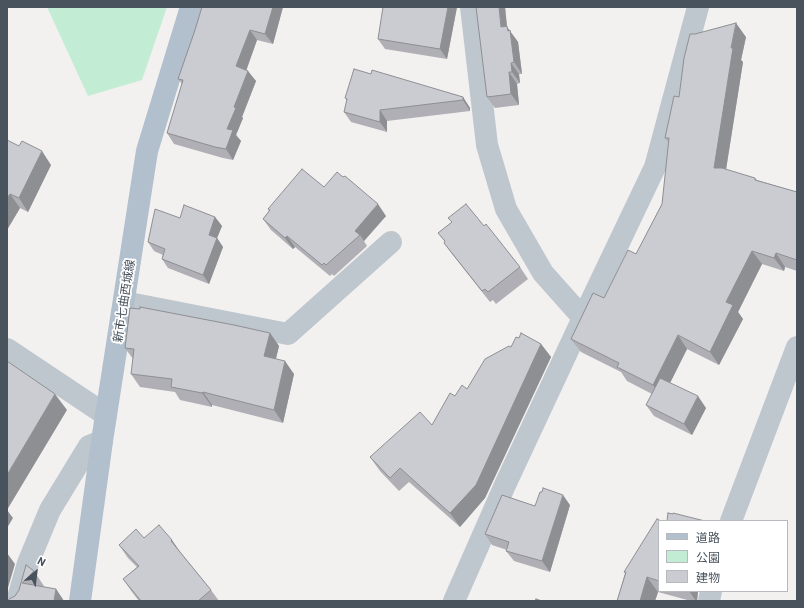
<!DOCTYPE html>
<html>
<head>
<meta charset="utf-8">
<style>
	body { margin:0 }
	#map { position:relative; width:804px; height:608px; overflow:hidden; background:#f3f0f0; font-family:Barlow,"Noto Sans JP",sans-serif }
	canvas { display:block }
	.frame { position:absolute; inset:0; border:8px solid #49535d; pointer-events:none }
	.legend { position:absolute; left:658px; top:520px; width:130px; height:72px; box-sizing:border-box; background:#fff; border:1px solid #b6babe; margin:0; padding:5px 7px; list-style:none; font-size:12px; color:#49535d }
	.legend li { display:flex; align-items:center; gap:8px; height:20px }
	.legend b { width:20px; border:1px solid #b6babe }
	.north { position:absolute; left:16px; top:552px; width:40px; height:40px; -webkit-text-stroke:3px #fff; paint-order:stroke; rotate:28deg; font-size:11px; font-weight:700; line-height:16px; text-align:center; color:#49535d }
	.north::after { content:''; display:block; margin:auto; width:14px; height:18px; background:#49535d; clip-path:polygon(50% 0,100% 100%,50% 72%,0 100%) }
</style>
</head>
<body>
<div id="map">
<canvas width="804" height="608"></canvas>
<div class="frame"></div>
<ul class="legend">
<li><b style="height:5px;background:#b2bfcd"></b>道路</li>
<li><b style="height:11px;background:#c2edd4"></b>公園</li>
<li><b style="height:11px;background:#cbccd2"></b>建物</li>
</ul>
<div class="north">N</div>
</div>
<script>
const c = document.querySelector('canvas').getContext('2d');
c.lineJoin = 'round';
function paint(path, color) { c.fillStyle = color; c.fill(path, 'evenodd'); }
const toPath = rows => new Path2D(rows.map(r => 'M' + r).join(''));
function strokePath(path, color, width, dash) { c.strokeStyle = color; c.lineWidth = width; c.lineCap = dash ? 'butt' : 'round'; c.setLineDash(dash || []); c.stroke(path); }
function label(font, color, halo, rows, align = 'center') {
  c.font = font + ' Barlow,"Noto Sans JP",sans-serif'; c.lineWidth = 3.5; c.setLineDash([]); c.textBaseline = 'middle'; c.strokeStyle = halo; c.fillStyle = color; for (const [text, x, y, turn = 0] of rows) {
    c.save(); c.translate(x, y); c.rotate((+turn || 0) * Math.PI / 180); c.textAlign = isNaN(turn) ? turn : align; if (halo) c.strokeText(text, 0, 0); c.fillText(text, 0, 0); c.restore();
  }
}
paint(toPath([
	[47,7,167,7,142,80,88,96]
]), '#c2edd4');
strokePath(toPath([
	[124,302,288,334,391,242],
	[583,318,655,167,698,7],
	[7,349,106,415],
	[731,521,797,347],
	[17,601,28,563,50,510,89,446,102,441],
	[454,601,505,485,583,318,543,273,506,209,487,145,471,7],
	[709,601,711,591]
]), '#bfc7ce', 22);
strokePath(toPath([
	[80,601,102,441,147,151,191,7]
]), '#b2bfcd', 22);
paint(toPath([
	[283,7,273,44,257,40,246,70,256,81,242,117,243,118,236,135,241,141,233,160,223,158,174,144,167,133,182,84,178,79,195,30],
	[457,7,447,59,385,49,378,39],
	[505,7,507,27,518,42,522,74,519,74,520,83,517,84,519,105,495,108,487,97],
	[746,37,741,60,743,62,726,170,755,178,757,180,797,192,797,271,785,267,784,271,762,264,738,312,743,319,719,365,687,349,670,383,706,408,692,435,654,416,646,405,652,394,627,381,621,372,581,352,571,339,604,298,636,254,662,204,669,143,665,138,679,97],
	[371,74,463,97,470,108,470,111,387,121,387,132,351,122,344,112,347,101,345,98],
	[7,140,51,165,28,212,20,208,7,230],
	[324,187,386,216,364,241,367,246,334,276,332,274,330,276,295,247,293,249,271,230,263,219,269,211,268,209],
	[215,217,222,226,217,238,223,247,209,284,168,268,162,259,163,255,154,251,148,242,180,218],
	[448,218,484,226,520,267,528,279,496,304,493,300,490,302,452,254,444,243,445,242,438,233,452,222],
	[270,333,279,346,276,359,294,374,283,423,212,405,212,407,180,400,175,392,140,387,131,374,133,359,125,348],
	[519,338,541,344,551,357,485,498,460,527,409,482,399,491,380,471,370,457,432,425,455,396,467,389,511,347],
	[570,505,550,572,514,561,506,551,507,550,492,545,485,534,535,506],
	[659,521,659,591,698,591,697,601,691,601,658,592,655,601,617,601,625,573,624,572],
	[144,538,181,553,211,590,219,601,139,601,132,592,123,579,137,567,128,558,119,545],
	[26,565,34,571,44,586,43,587,56,589,64,601,8,601,15,596,19,590]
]), '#afafb5');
paint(toPath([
	[273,7,283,7,273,44,265,34],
	[448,7,457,7,447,59,440,49],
	[499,7,505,7,507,27,518,42,522,74,514,62,501,27],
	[736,23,746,37,741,60,743,62,724,182,714,168,731,48],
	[250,30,257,40,244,77,236,66],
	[511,63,519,74,520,83,512,72],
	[248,71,256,81,242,117,243,118,236,135,241,141,233,160,226,149,227,129,234,107],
	[509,72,517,84,519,105,511,94],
	[463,97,470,108,470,111,463,100],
	[380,110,387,121,387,132,380,122],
	[42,151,51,165,28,212,19,198],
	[10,194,20,208,7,230,7,199],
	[378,204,386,216,364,241,360,235,355,231],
	[215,217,222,226,217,238,223,247,209,284,203,275,209,235],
	[287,236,295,247,293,249,285,238],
	[752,251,762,264,738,312,743,319,719,365,710,352,726,302],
	[776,253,785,267,784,271,774,258],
	[270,333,279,346,273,370,264,356],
	[678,335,687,349,662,399,653,385],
	[541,344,551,357,485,498,460,527,450,513],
	[285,361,294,374,283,423,274,410],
	[203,392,212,405,212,407,202,393],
	[55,394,67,410,7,510,13,518,7,528,7,475],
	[698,396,706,408,692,435,684,424],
	[563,495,570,505,550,572,542,561],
	[172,540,181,553,171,541],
	[7,553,15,564,7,591],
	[647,577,658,592,655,601,640,601],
	[56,589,64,601,54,601],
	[689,591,698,591,697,601,696,601]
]), '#8e8f93');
const building = toPath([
	[202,7,273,7,265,34,250,30,236,66,248,71,234,107,236,108,227,129,233,130,226,149,215,147,167,133,183,80,178,79,195,30,202,7],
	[383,7,448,7,440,49,378,39,383,7],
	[476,7,499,7,501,27,507,26,508,31,510,30,514,62,511,63,512,72,509,72,511,94,487,97,476,7],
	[736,23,731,48,733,48,714,168,722,168,755,178,755,180,797,192,797,260,776,253,774,258,752,251,726,302,733,305,710,352,678,335,653,385,617,367,619,363,571,339,593,293,604,298,628,250,636,254,662,204,669,138,665,138,674,96,679,97,684,58,690,34,695,34,736,23],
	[354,69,371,74,372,70,463,97,463,100,380,110,380,122,344,112,347,99,345,98,354,69],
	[7,140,19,146,22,141,42,151,19,198,10,194,7,199,7,140],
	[302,169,324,187,337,172,343,177,345,176,378,204,355,231,360,235,326,265,324,263,322,265,287,236,285,238,263,219,270,210,268,209,302,169],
	[466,204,484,226,486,224,520,267,488,292,485,289,482,291,444,243,445,241,438,233,452,222,448,218,466,204],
	[184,205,215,217,209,235,217,238,203,275,162,259,165,249,148,242,155,209,180,218,184,205],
	[140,307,234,325,270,333,264,356,285,361,274,410,203,392,202,393,171,387,172,379,131,374,134,349,125,348,130,308,140,309,140,307],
	[521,333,541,344,476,485,450,513,400,468,390,478,370,457,420,412,432,425,450,393,455,396,462,385,467,389,485,359,509,346,511,347,516,337,519,338,521,333],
	[7,361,55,394,7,475,7,361],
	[660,378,698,396,684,424,646,405,660,378],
	[543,488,563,495,542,561,506,551,509,542,485,534,502,495,535,506,540,492,542,492,543,488],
	[668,513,673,514,673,513,705,521,667,521,668,513],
	[657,519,661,521,659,521,659,581,647,577,640,601,617,601,626,572,624,572,657,519],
	[159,525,172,540,171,541,211,590,198,601,141,601,123,579,139,566,119,545,136,529,144,538,159,525],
	[26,565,34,571,22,583,56,589,54,601,8,601,9,599,15,596,19,590,26,565],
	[536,599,542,601,535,601,536,599]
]);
paint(building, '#cbccd2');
strokePath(building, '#8e8f93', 1);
label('12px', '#49535d', '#fff', [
	["新市七曲西城線",124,301,-81]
]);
</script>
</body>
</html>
